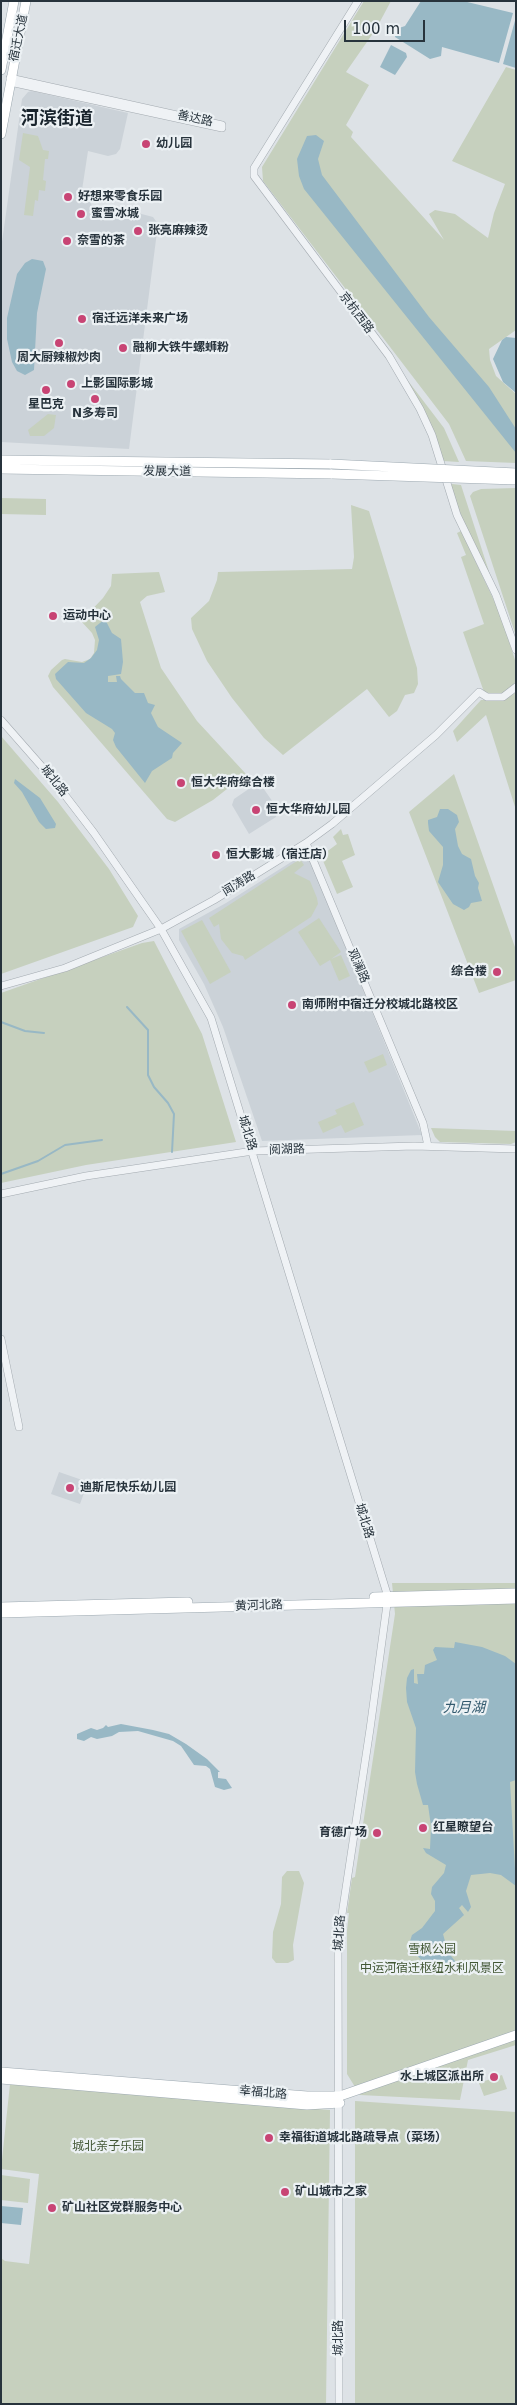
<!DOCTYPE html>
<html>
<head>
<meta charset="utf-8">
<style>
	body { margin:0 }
	#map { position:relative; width:517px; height:2405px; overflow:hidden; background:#dde2e6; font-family:"DejaVu Sans",sans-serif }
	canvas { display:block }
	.frame { position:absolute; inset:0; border:2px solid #27333c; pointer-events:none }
	.scale { position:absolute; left:344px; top:20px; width:81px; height:22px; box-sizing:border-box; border:2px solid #27333c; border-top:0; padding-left:6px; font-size:15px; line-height:18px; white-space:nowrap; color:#27333c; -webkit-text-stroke:4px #ecf1f4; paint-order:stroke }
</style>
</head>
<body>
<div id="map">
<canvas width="517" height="2405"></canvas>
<div class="frame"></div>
<div class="scale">100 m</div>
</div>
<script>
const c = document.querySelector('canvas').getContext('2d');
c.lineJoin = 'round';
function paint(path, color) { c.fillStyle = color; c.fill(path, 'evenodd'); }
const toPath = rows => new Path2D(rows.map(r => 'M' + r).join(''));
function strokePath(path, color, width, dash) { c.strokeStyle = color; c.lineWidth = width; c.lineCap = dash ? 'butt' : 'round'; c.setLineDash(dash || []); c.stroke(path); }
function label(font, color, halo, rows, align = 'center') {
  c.font = font + ' "DejaVu Sans","Noto Sans SC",sans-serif'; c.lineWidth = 4.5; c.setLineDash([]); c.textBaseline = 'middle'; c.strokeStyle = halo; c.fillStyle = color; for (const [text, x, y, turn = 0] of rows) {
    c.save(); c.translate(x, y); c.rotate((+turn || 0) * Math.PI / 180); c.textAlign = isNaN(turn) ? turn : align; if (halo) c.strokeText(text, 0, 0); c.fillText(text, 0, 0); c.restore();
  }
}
paint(toPath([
	[32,91,128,113,120,149,116,154,108,156,88,151,82,190,93,207,130,211,153,217,158,224,129,449,1,442,1,249,22,99,28,92],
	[259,782,277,808,276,817,249,834,232,805,234,799],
	[307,852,422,1135,262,1141,223,1027,204,984,179,940,179,929,226,903],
	[59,1472,88,1482,80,1504,51,1494]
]), '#cbd2d8');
paint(toPath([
	[364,1,391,1,376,29,346,72,369,85,346,125,353,132,351,137,444,240,429,214,435,210,455,214,488,238,494,213,505,184,452,161,506,67,516,70,516,330,489,349,490,360,496,376,516,394,516,463,466,461,449,424,263,181,262,167],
	[23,133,38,136,43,150,49,151,48,159,45,159,43,180,46,181,45,191,39,190,38,201,35,200,33,216,24,215,30,167,19,160],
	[402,373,444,428,459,462,443,461,433,429],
	[48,414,56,415,54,428,44,436,30,436,28,430],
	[452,484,461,485,493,584,466,529,451,488],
	[516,488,516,636,470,496,473,492,481,489],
	[1,498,46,499,46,515,1,514],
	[351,505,369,511,417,668,418,684,414,693,405,695,397,711,389,717,367,689,283,755,264,738,232,698,207,661,192,629,191,618,209,601,217,580,218,572,352,569,354,557],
	[461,531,500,613,516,663,516,682,504,693,494,694,484,692,463,632,484,624,461,557,466,555,457,533],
	[159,572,165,592,147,596,140,602,161,668,197,721,246,774,213,800,175,822,167,819,53,687,48,676,51,670,62,660,65,659,82,662,90,659,94,653,95,640,92,633,81,621,103,598,111,586,112,574],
	[516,692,516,810,486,715,457,742,453,731,481,700,504,700],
	[1,736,58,802,109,869,138,916,133,927,1,974],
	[454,774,516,950,516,980,479,993,409,812],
	[341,829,343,835,348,834,355,855,342,861,353,887,337,894,321,856,337,844,333,837],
	[300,859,304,865,294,873,310,881,317,898,318,904,311,917,245,960,243,956,232,953,221,939,219,924,214,927,209,918],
	[319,918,341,952,331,959,341,955,350,976,339,981,330,960,320,966,298,932],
	[202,920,231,972,210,984,181,931],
	[154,941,202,1034,236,1142,86,1165,1,1183,1,993,142,943],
	[383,1054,387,1065,369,1073,364,1062],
	[354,1102,364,1125,345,1133,341,1125,323,1133,318,1122,337,1114,335,1110],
	[431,1128,516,1131,516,1142,511,1144,440,1142,435,1137],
	[392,1583,516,1583,516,2045,468,2060,460,2100,360,2095,347,2074,347,1930,349,1913,347,1913,352,1878,355,1877,395,1614],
	[287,1871,299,1871,304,1883,293,1945,294,1960,288,1963,276,1963,272,1958,273,1932,281,1904,282,1877],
	[502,2075,507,2089,484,2096,479,2083],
	[10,2084,330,2110,326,2404,1,2404,1,2258,5,2261,29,2264,39,2174,1,2169],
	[355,2101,516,2112,516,2404,355,2404],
	[1,2175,30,2179,28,2203,1,2200]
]), '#c6d0be');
paint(toPath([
	[421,1,463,1,513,13,499,63,442,47,441,56,430,59,395,37,396,29,405,26],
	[516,17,516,68,503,64],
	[391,45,406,53,407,57,395,75,380,67],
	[316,135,324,141,318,159,322,175,429,317,489,387,516,429,516,453,304,189,299,176,297,159,307,136],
	[32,259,43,261,46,269,37,313,34,370,25,375,17,371,12,362,7,339,7,318,17,274,25,263],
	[506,337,516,338,516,393,503,382,493,359,502,340],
	[105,619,112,633,121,639,123,662,121,674,108,676,108,682,117,682,116,676,120,676,121,679,135,693,144,693,148,703,155,705,151,713,158,727,182,743,173,753,172,758,152,771,145,783,116,747,113,740,115,733,112,729,86,713,56,679,55,674,68,662,84,663,91,658,97,650,99,640,95,627],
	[15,779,40,798,56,824,55,828,46,829,39,822,22,792,14,783],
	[440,809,448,809,457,815,459,822,455,829,458,846,462,854,471,859,475,876,479,883,478,888,482,901,471,903,469,907,464,910,453,904,438,882,443,865,443,847,429,831,428,823,428,820,437,817],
	[455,1642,482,1647,505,1656,516,1664,516,1780,510,1782,516,1886,501,1875,490,1873,471,1875,466,1891,471,1907,468,1912,462,1905,459,1908,464,1915,443,1934,448,1952,458,1965,450,1974,445,1975,430,1968,408,1947,412,1935,422,1928,435,1911,435,1901,431,1894,432,1887,444,1873,446,1865,426,1853,423,1848,430,1849,431,1826,428,1805,423,1805,417,1784,415,1772,416,1728,407,1702,406,1688,407,1678,411,1670,414,1669,414,1683,418,1684,417,1674,424,1674,425,1665,437,1660,433,1650,435,1647,454,1648],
	[121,1724,153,1730,169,1734,186,1744,207,1759,220,1772,218,1772,218,1778,226,1779,232,1788,224,1790,215,1787,210,1769,206,1766,194,1765,181,1746,173,1741,138,1731,119,1732,112,1736,97,1739,91,1737,84,1741,77,1739,77,1734,91,1728,97,1730,103,1728,106,1725,108,1727],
	[1,2206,23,2208,21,2225,1,2223]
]), '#98b8c5');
strokePath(toPath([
	[127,1007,148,1030,148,1075,154,1087,168,1103,174,1114,172,1152],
	[1,1022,25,1031,44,1033],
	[1,1174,38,1161,65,1145,102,1140]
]), '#98b8c5', 2);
const minor = toPath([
	[358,1,254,168,254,176,389,356,420,409,432,435,457,515,496,595,516,650],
	[10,82,222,128,222,125,10,78],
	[1,720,51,777,94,833,161,929,211,1018,388,1597,370,1729,338,1941,339,2404],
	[306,843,423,1123,428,1146],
	[1,986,65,968,161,929,214,900,306,843,332,824,436,735,479,692,487,697,503,697,516,687],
	[1,1194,86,1176,253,1151,414,1146,516,1149],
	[1,1339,19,1427]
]);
const major = toPath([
	[1,70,14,1],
	[1,134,26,1],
	[1,460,331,464],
	[1,469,332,474],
	[374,1597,516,1593],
	[1,1607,188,1602],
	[1,1613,516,1599],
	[1,2072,307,2096,340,2096,516,2035],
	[1,2079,307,2105,340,2103]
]);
strokePath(minor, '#a3aab0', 8);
strokePath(major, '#9da9b1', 10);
strokePath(minor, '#eff2f5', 7);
strokePath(major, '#fff', 9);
const majorBridge = toPath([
	[331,464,516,473],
	[332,474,516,480]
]);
strokePath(majorBridge, '#9da9b1', 10, []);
strokePath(majorBridge, '#fff', 9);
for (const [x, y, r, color] of [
	[146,144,5,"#c84474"],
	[68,197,5,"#c84474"],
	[81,214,5,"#c84474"],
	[138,231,5,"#c84474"],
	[67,241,5,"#c84474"],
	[82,319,5,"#c84474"],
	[59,343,5,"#c84474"],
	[123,348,5,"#c84474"],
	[71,384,5,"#c84474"],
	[46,390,5,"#c84474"],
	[95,399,5,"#c84474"],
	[53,616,5,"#c84474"],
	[181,783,5,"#c84474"],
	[256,810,5,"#c84474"],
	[216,855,5,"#c84474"],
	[497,972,5,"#c84474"],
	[292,1005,5,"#c84474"],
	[70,1488,5,"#c84474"],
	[423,1828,5,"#c84474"],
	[377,1833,5,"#c84474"],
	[494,2077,5,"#c84474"],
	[269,2138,5,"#c84474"],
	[285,2192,5,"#c84474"],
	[52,2208,5,"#c84474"]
]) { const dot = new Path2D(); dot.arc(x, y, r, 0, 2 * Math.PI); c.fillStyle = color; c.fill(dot); strokePath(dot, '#ecf1f4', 2); }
label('12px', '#27333c', '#ecf1f4', [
	["宿迁大道",19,38,-78],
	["善达路",195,119,12],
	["京杭西路",356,313,53],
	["发展大道",167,472,1],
	["城北路",54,781,51],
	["闻涛路",239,884,-31],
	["观澜路",358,966,67],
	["城北路",247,1133,73],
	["阅湖路",287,1150,-2],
	["城北路",364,1521,73],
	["黄河北路",259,1606,-2],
	["城北路",340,1933,-86],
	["幸福北路",263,2093,5],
	["城北路",339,2338,-90]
]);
label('bold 12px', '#27333c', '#ecf1f4', [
	["幼儿园",156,144],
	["好想来零食乐园",78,197],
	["蜜雪冰城",91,214],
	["张亮麻辣烫",148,231],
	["奈雪的茶",77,241],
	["宿迁远洋未来广场",92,319],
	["融柳大铁牛螺蛳粉",133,348],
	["周大厨辣椒炒肉",59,358,"center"],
	["上影国际影城",81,384],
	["星巴克",46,405,"center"],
	["N多寿司",95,414,"center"],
	["运动中心",63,616],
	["恒大华府综合楼",191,783],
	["恒大华府幼儿园",266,810],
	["恒大影城（宿迁店）",226,855],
	["综合楼",487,972,"right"],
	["南师附中宿迁分校城北路校区",302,1005],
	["迪斯尼快乐幼儿园",80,1488],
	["红星瞭望台",433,1828],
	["育德广场",367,1833,"right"],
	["水上城区派出所",484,2077,"right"],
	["幸福街道城北路疏导点（菜场）",279,2138],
	["矿山城市之家",295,2192],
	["矿山社区党群服务中心",62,2208]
], 'left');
label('12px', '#425735', '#ecf1f4', [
	["雪枫公园",432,1950],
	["中运河宿迁枢纽水利风景区",432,1969],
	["城北亲子乐园",108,2147]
]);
label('italic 14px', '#335a6e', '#ecf1f4', [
	["九月湖",464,1708]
]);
label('bold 18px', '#19242d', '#ecf1f4', [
	["河滨街道",57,119]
]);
</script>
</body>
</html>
